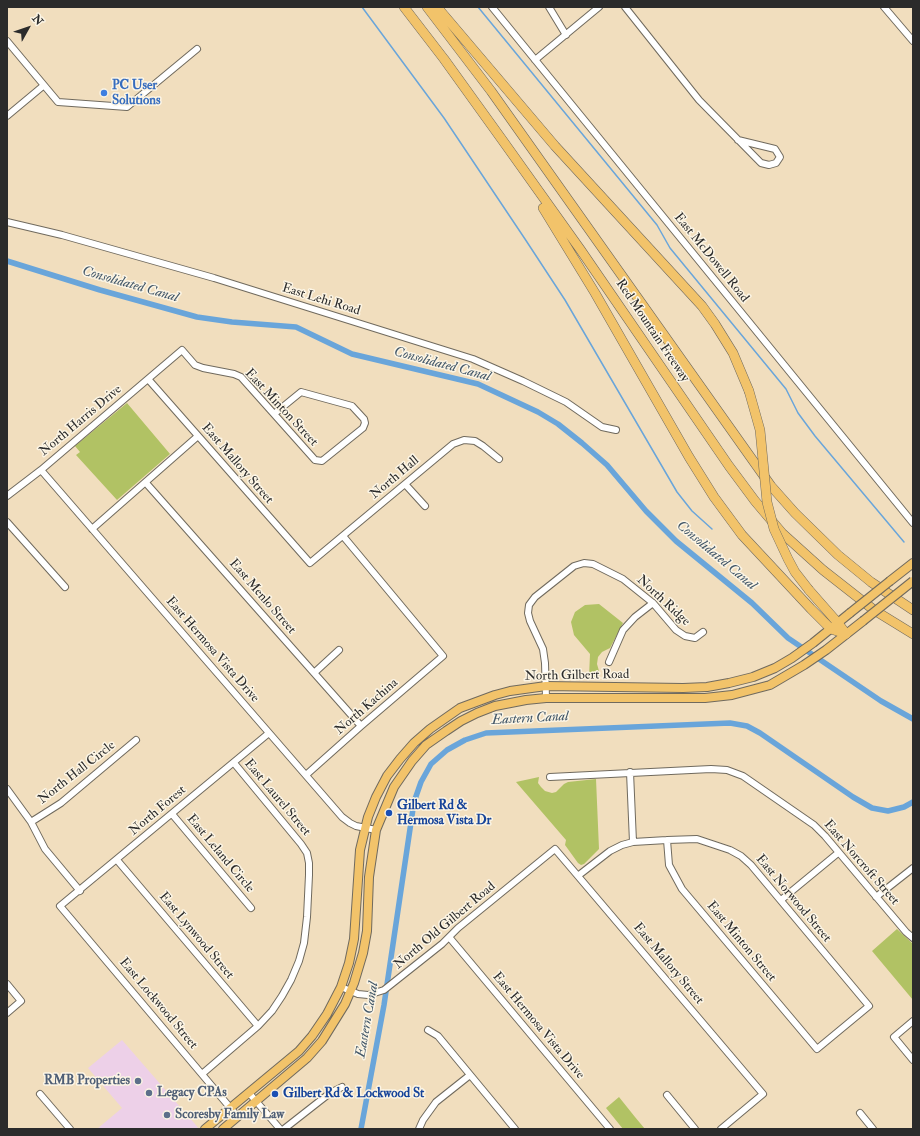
<!DOCTYPE html>
<html>
<head>
<meta charset="utf-8">
<style>
	body { margin:0 }
	#map { position:relative; width:920px; height:1136px; overflow:hidden; background:#f1debe; font-family:"IM FELL Double Pica",serif }
	canvas { display:block }
	.frame { position:absolute; inset:0; border:8px solid #2b2b2b; pointer-events:none }
	.north { position:absolute; left:8px; top:8px; width:40px; height:40px; -webkit-text-stroke:3px #fcf5e5; paint-order:stroke; rotate:50deg; font-size:11px; font-weight:700; line-height:16px; text-align:center; color:#2b2b2b }
	.north::after { content:''; display:block; margin:auto; width:14px; height:18px; background:#2b2b2b; clip-path:polygon(50% 0,100% 100%,50% 72%,0 100%) }
</style>
</head>
<body>
<div id="map">
<canvas width="920" height="1136"></canvas>
<div class="frame"></div>
<div class="north">N</div>
</div>
<script>
const c = document.querySelector('canvas').getContext('2d');
c.lineJoin = 'round';
function paint(path, color) { c.fillStyle = color; c.fill(path, 'evenodd'); }
const toPath = rows => new Path2D(rows.map(r => 'M' + r).join(''));
function strokePath(path, color, width, dash) { c.strokeStyle = color; c.lineWidth = width; c.lineCap = dash ? 'butt' : 'round'; c.setLineDash(dash || []); c.stroke(path); }
function label(font, color, halo, rows, align = 'center') {
  c.font = font + ' "IM FELL Double Pica",serif'; c.lineWidth = 3; c.setLineDash([]); c.textBaseline = 'middle'; c.strokeStyle = halo; c.fillStyle = color; for (const [text, x, y, turn = 0] of rows) {
    c.save(); c.translate(x, y); c.rotate((+turn || 0) * Math.PI / 180); c.textAlign = isNaN(turn) ? turn : align; if (halo) c.strokeText(text, 0, 0); c.fillText(text, 0, 0); c.restore();
  }
}
paint(toPath([
	[122,1040,195,1124,199,1129,97,1129,122,1108,88,1068]
]), '#edd0e8');
paint(toPath([
	[127,403,170,454,117,500,76,455,80,452,75,446],
	[599,604,623,623,610,648,602,652,598,657,597,664,599,671,599,678,589,677,590,654,574,635,571,622,575,612,585,605],
	[539,777,538,783,541,787,545,791,552,793,556,792,564,784,568,782,596,779,599,849,584,864,581,865,578,863,565,845,566,840,516,782],
	[897,929,913,944,913,1000,872,951],
	[619,1097,635,1117,645,1129,623,1129,606,1108]
]), '#b1c264');
strokePath(toPath([
	[362,7,444,118,525,239,565,300,677,492,692,511,712,529],
	[478,7,657,225,670,248,786,389,798,413,815,436,904,542]
]), '#69a5da', 1.5);
strokePath(toPath([
	[7,261,100,290,197,317,232,322,296,327,352,354,478,384,538,412,558,424,582,443,607,465,646,511,676,541,752,603,788,638,881,701,913,719],
	[361,1129,384,1005,414,802,421,782,431,764,447,750,465,740,486,733,730,723,747,726,760,733,853,797,872,808,888,811,904,807,913,802]
]), '#69a5da', 5.5);
const minor = toPath([
	[492,7,913,523],
	[549,7,566,35],
	[625,7,699,100,761,163,769,165,776,163,780,157,775,149,738,140],
	[884,7,913,41],
	[7,41,58,102,127,107,197,49],
	[535,60,599,7],
	[7,116,43,86],
	[7,222,62,235,214,278,473,359,523,381,566,402,602,427,616,430],
	[148,379,310,563,453,444,464,440,475,441,483,446,499,459],
	[41,470,342,817,350,823,356,826,376,830],
	[146,483,361,726],
	[405,484,425,506],
	[7,496,41,470,182,350,195,365,203,368,234,374,241,377,315,460,322,461,363,428,365,423,364,419,352,406,301,392,274,414],
	[7,522,65,587],
	[92,529,198,436],
	[609,662,623,630,635,617,653,603],
	[314,673,339,650],
	[546,698,545,663,543,649,530,621,528,613,529,605,535,597,574,566,584,563,593,564,623,579,653,603,676,630,685,636,695,638,703,632],
	[630,772,633,842],
	[306,775,361,726,443,656,343,536],
	[550,777,711,769,727,770,743,776,814,825,825,836,906,932,913,938],
	[7,789,31,822,45,849,80,891],
	[172,814,251,908],
	[31,822,61,803,136,740],
	[117,860,258,1026],
	[579,875,610,851,622,845,633,842,667,840,697,839,730,850,741,856,751,865,869,1006,817,1049,682,889,669,865,667,840],
	[876,897,913,868],
	[781,900,838,853],
	[449,937,610,1129],
	[7,984,21,1001,7,1013],
	[341,987,358,994,368,995,384,990,442,944,458,928,555,849,763,1094,721,1129],
	[913,1021,894,1037,913,1060],
	[428,1030,438,1036,515,1129],
	[202,1074,258,1026,272,1011,282,996,291,980,299,961,304,943,307,917,309,875,309,863,307,853,301,844,234,763],
	[249,1093,280,1129],
	[40,1094,70,1129],
	[667,1095,695,1129],
	[860,1113,873,1129],
	[238,1117,60,906,269,733],
	[284,1129,330,1093,342,1087],
	[419,1129,423,1120,436,1102,470,1075]
]);
const major = toPath([
	[890,581,913,563],
	[205,1129,299,1051,312,1036,327,1014,341,987,349,963,354,939,360,850,368,817,376,797,387,776,400,759,414,743,430,729,460,708,495,695,510,691,546,686,683,688,707,687,729,683,753,677,775,668,792,658,813,643,850,613],
	[223,1129,307,1058,322,1041,345,1004,354,983,363,953,367,931,369,877,376,830,394,787,412,761,426,745,446,731,461,721,477,713,495,706,526,700,546,698,705,698,732,695,770,685,804,665,826,650,863,621]
]);
const highway = toPath([
	[404,7,444,59,503,141,580,249,729,466,755,501,782,533,823,570,874,610,913,634],
	[427,7,491,91,771,486,795,513,838,555,871,582,913,610],
	[437,7,555,146,702,306,715,324,733,353,749,391],
	[543,208,595,293,689,457,714,497,742,535,811,609,831,629,846,634],
	[809,590,838,623,846,634]
]);
strokePath(minor, '#706a5e', 8);
strokePath(major, '#706a5e', 10);
strokePath(highway, '#706a5e', 10);
strokePath(minor, '#fff', 6);
strokePath(major, '#f2c36a', 8);
strokePath(highway, '#f2c36a', 9);
const majorBridge = toPath([
	[850,613,890,581],
	[863,621,913,581]
]);
const highwayBridge = toPath([
	[749,391,760,430,767,502,774,529,788,559,795,572,809,590]
]);
strokePath(majorBridge, '#706a5e', 10, []);
strokePath(highwayBridge, '#706a5e', 10, []);
strokePath(majorBridge, '#f2c36a', 8);
strokePath(highwayBridge, '#f2c36a', 9);
for (const [x, y, r, color] of [
	[104,93,4,"#3f7fe0"],
	[389,813,4,"#1a4fb4"],
	[138,1081,4,"#5c6f8a"],
	[149,1093,4,"#5c6f8a"],
	[275,1094,4,"#1a4fb4"],
	[167,1115,4,"#5c6f8a"]
]) { const dot = new Path2D(); dot.arc(x, y, r, 0, 2 * Math.PI); c.fillStyle = color; c.fill(dot); strokePath(dot, '#fcf5e5', 1.5); }
label('bold 13px', '#366cbe', '#fcf5e5', [
	["PC User",112,86],
	["Solutions",112,101]
], 'left');
label('13px', '#2b2b2b', '#fcf5e5', [
	["East McDowell Road",711,258,51],
	["East Lehi Road",321,300,17],
	["Red Mountain Freeway",652,331,56],
	["East Minton Street",281,408,47],
	["North Harris Drive",81,421,-40],
	["East Mallory Street",237,464,49],
	["North Hall",395,478,-40],
	["East Menlo Street",262,597,49],
	["North Ridge",663,601,43],
	["East Hermosa Vista Drive",212,650,49],
	["North Gilbert Road",577,676,-1],
	["North Kachina",367,707,-41],
	["North Hall Circle",77,773,-38],
	["East Laurel Street",277,798,50],
	["North Forest",158,811,-40],
	["East Leland Circle",220,854,50],
	["East Norcroft Street",861,863,49],
	["East Norwood Street",793,899,50],
	["North Old Gilbert Road",445,926,-40],
	["East Lynwood Street",196,936,50],
	["East Minton Street",741,942,50],
	["East Mallory Street",668,964,50],
	["East Lockwood Street",158,1004,50],
	["East Hermosa Vista Drive",538,1026,50]
]);
label('bold 13px', '#164399', '#fcf5e5', [
	["Gilbert Rd &",397,806],
	["Hermosa Vista Dr",397,821],
	["Gilbert Rd & Lockwood St",283,1094]
], 'left');
label('bold 13px', '#4e5e75', '#fcf5e5', [
	["RMB Properties",130,1081,"right"],
	["Legacy CPAs",157,1093],
	["Scoresby Family Law",175,1115]
], 'left');
label('italic 14px', '#415668', '#fcf5e5', [
	["Consolidated Canal",130,285,16],
	["Consolidated Canal",442,365,15],
	["Consolidated Canal",716,556,40],
	["Eastern Canal",530,719,-3],
	["Eastern Canal",368,1020,-80]
]);
</script>
</body>
</html>
